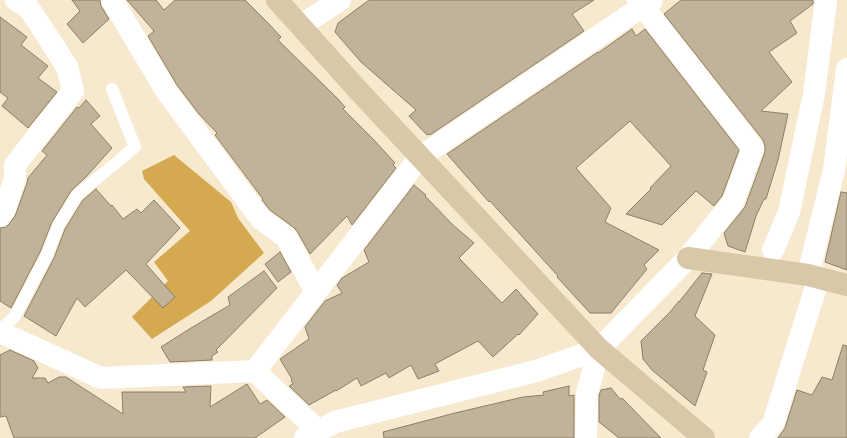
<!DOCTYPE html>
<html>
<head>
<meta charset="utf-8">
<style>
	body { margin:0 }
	canvas { display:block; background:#f7e9ce }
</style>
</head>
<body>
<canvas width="847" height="438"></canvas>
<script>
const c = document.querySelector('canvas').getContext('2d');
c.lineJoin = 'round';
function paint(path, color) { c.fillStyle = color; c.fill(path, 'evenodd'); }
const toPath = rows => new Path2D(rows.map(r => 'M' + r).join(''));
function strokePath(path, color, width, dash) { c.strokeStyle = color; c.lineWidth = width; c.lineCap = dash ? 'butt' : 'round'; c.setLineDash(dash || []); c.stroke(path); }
paint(toPath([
	[174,155,231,202,238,218,264,253,211,301,152,339,132,317,168,281,154,262,190,231,144,179,142,171]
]), '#d5a950');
const building = toPath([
	[72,0,100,0,101,6,109,19,83,43,67,24,80,11,72,0],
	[127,0,156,0,164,10,175,0,245,0,268,23,281,37,278,40,338,99,345,107,343,109,374,140,395,163,393,165,396,168,352,225,347,216,310,254,297,231,293,227,270,210,262,200,263,199,215,135,217,133,199,114,177,85,148,36,154,31,127,0],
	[369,0,594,0,572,14,584,31,430,135,429,134,427,135,409,116,416,110,361,62,335,32,338,23,369,0],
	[681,0,813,0,813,4,790,21,797,33,769,52,792,82,761,111,788,114,778,160,766,199,764,199,756,216,745,252,728,246,724,233,745,207,765,152,765,146,763,140,664,14,681,0],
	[0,17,27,37,21,45,48,66,38,78,57,92,28,128,2,106,8,98,0,92,0,17],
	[632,29,636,36,645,29,739,150,722,196,714,206,696,191,662,225,626,214,651,189,650,188,671,166,630,121,576,168,611,208,605,222,659,250,644,265,647,269,611,313,590,313,557,277,558,276,490,201,489,202,447,154,598,52,598,53,632,29],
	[86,100,100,116,91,124,112,148,86,177,71,191,52,222,40,252,11,308,0,301,0,228,6,227,10,223,15,216,27,183,28,178,47,155,42,151,77,107,79,108,86,100],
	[414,185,426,195,425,196,453,225,474,243,459,258,502,303,516,289,538,314,519,335,518,334,493,357,478,341,435,364,439,371,418,379,411,365,389,378,386,373,361,386,357,378,336,391,336,390,309,405,289,386,293,384,291,380,292,379,280,359,309,339,305,327,325,301,342,293,337,285,342,278,369,262,364,250,414,185],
	[96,189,111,206,112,205,123,219,137,209,141,213,154,200,180,228,146,264,175,297,163,308,126,270,85,307,77,298,56,336,24,316,54,258,65,229,83,200,96,189],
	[841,192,847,193,847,270,825,262,841,192],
	[280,252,291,272,278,282,265,264,280,252],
	[264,271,277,288,216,350,218,352,212,356,212,360,170,362,161,347,191,328,230,305,228,297,264,271],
	[702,273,712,274,695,316,715,335,703,370,707,372,695,406,652,370,643,359,641,341,670,312,679,301,679,302,702,273],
	[843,345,847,346,847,438,778,438,785,428,797,390,812,395,822,377,832,380,843,345],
	[10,350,34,361,38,368,32,378,45,378,48,383,59,377,66,377,123,414,122,392,186,392,183,387,211,386,210,407,247,384,260,404,267,400,285,417,255,438,14,438,6,416,0,417,0,355,10,350],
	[569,386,569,396,574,395,574,438,384,438,383,432,455,413,523,397,544,395,543,392,569,386],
	[611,388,620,399,622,398,661,438,619,438,599,422,599,395,601,390,611,388]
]);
paint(building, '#c1b39a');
strokePath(building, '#8c7f67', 1);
strokePath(toPath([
	[0,331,15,316,47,255,58,226,77,195,135,147,112,89]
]), '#fff', 12);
strokePath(toPath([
	[112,0,167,92,261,219,286,237,316,292],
	[300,26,340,0],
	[0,216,5,209,15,179,15,165,73,91,67,67,48,37,28,7,16,0],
	[773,250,789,212,814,94,826,0],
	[808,275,834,170,847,69],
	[0,332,101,378,255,371,318,431],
	[255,371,420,157,652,0],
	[305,438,335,422,536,371,599,349,688,258,733,202,753,148,638,0],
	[586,438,587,393,599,349],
	[760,438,773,424,819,277]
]), '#fff', 22);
strokePath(toPath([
	[277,0,357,89,599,349,704,438],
	[688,258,808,275,847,285]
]), '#d8c8a8', 22);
</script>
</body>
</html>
